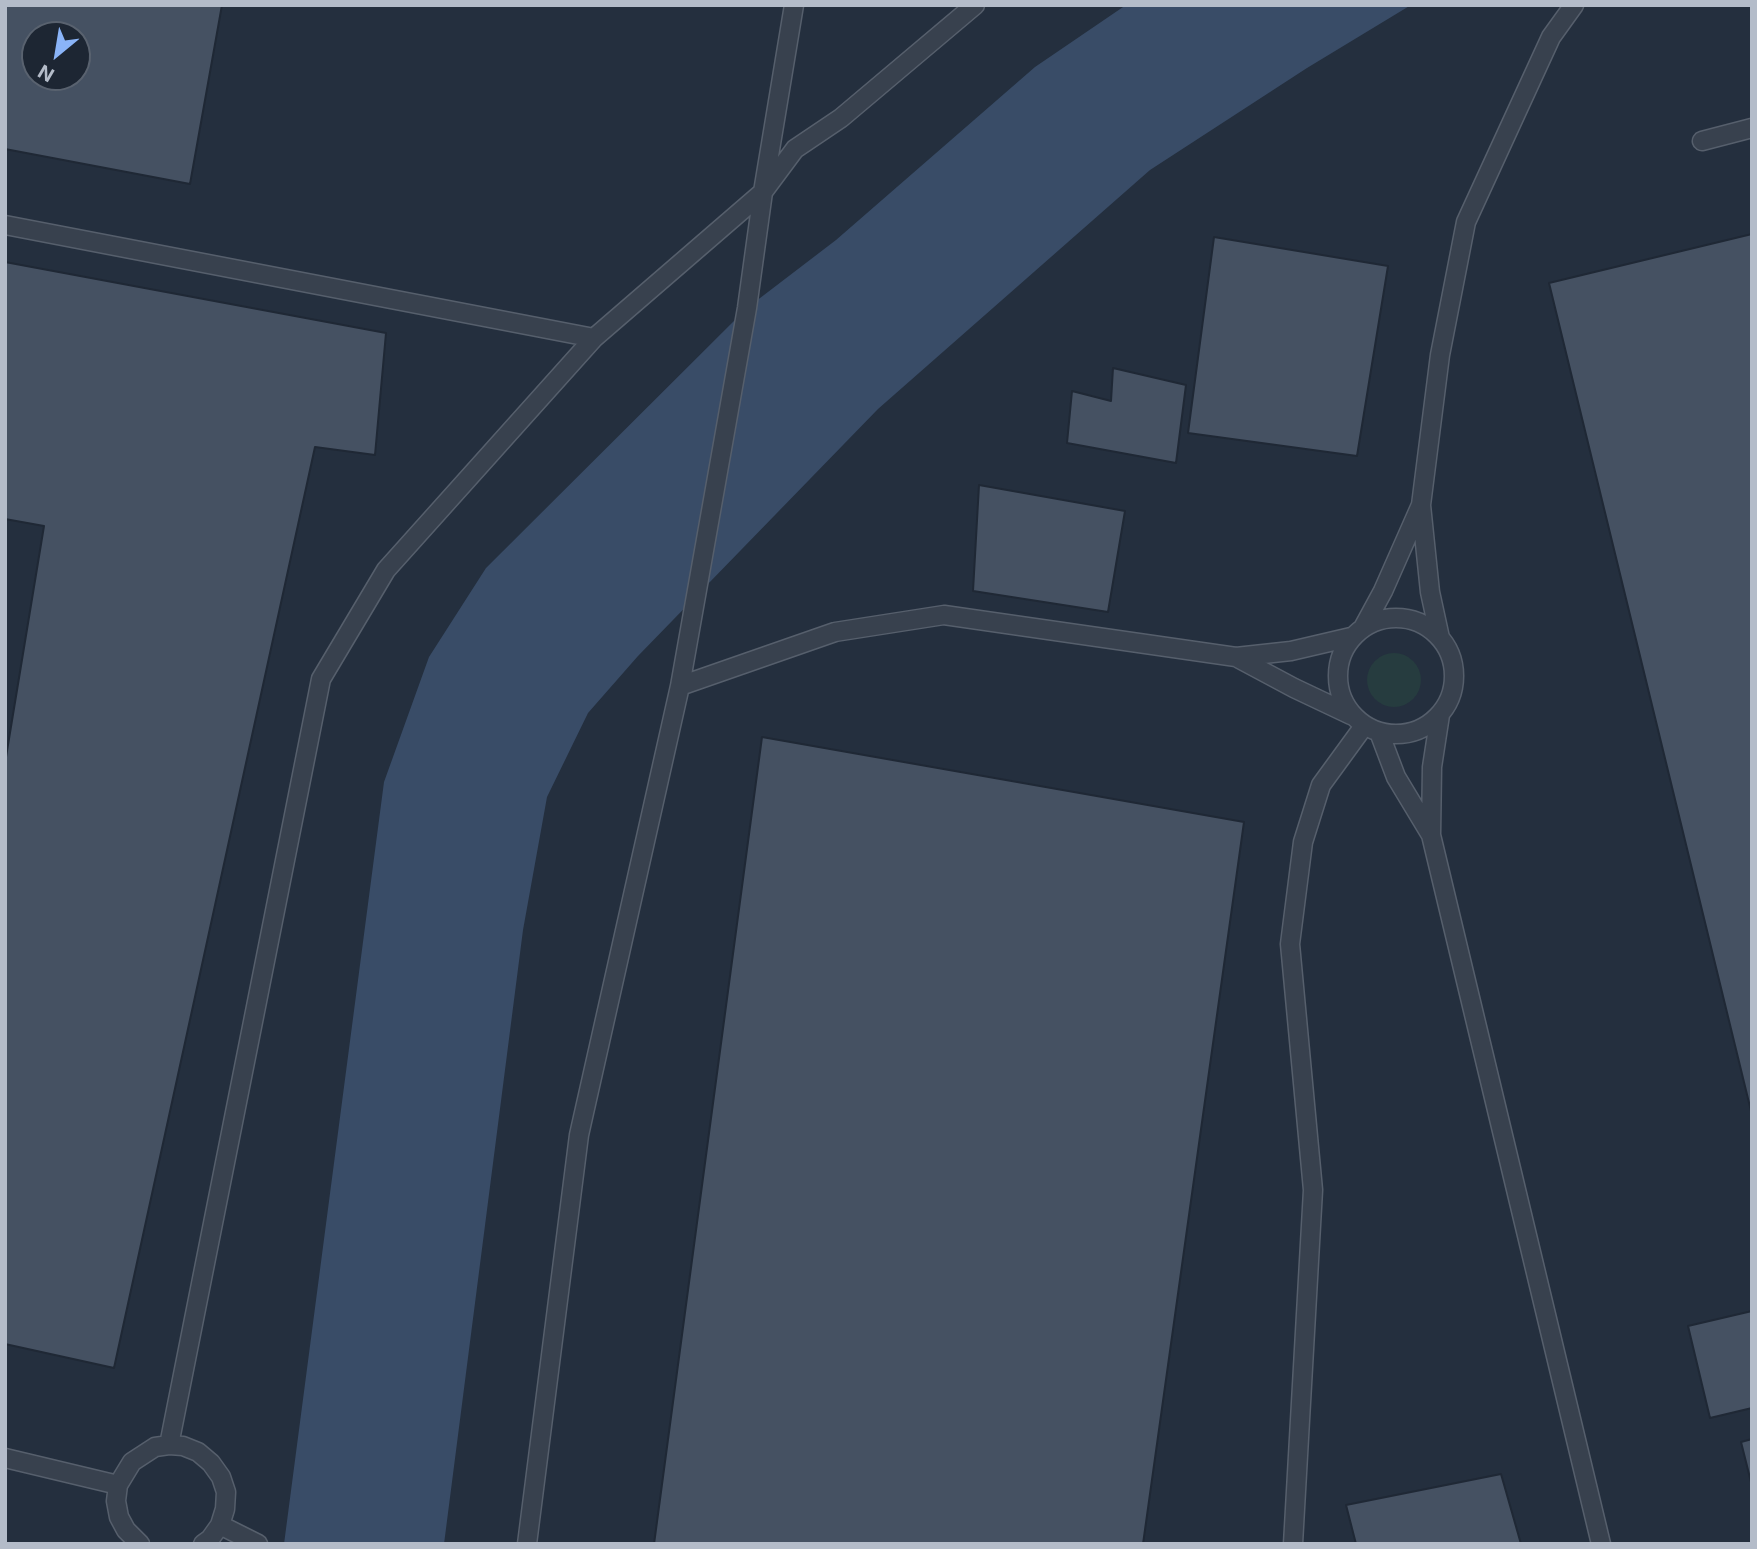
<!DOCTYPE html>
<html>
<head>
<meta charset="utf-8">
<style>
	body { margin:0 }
	#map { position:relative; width:1757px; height:1549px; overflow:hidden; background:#242f3e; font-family:Inter,sans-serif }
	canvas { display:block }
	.frame { position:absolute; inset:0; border:7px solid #b4bcc9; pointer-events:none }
	.north { position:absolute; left:21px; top:21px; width:70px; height:70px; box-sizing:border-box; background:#1d2633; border:2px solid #59626f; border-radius:50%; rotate:210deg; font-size:19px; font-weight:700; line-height:28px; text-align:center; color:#b4bcc9 }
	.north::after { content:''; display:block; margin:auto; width:24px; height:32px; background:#8ab4f8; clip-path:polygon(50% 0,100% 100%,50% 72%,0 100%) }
</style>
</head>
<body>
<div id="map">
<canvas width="1757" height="1549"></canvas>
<div class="frame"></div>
<div class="north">N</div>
</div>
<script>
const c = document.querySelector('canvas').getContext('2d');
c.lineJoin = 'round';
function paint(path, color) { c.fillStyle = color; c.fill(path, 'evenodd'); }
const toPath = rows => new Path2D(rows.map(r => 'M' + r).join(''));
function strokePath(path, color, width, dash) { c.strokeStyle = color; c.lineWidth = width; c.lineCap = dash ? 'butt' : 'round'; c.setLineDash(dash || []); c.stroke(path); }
paint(toPath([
	'1367 680a27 27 0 1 1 54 0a27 27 0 1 1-54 0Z'
]), '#263c3f');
paint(toPath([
	[1126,5,1411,5,1307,68,1150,170,878,409,638,656,588,713,547,797,523,930,444,1544,284,1544,384,782,429,657,486,568,747,308,836,240,1035,67]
]), '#394c67');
const building = toPath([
	[5,5,222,5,190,184,5,149,5,5],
	[35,35,77,35,77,77,35,77,35,35],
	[1752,234,1752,1115,1549,283,1752,234],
	[1214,237,1388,266,1357,456,1188,433,1214,237],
	[5,262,386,333,375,455,315,447,114,1368,5,1344,5,763,44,526,5,519,5,262],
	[1113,368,1186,385,1176,463,1067,443,1072,391,1111,401,1113,368],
	[979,485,1125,511,1108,612,973,591,979,485],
	[762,737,1244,822,1143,1544,654,1544,762,737],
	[1752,1311,1752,1408,1710,1418,1688,1326,1752,1311],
	[1752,1439,1752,1486,1741,1442,1752,1439],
	[1501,1474,1521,1544,1356,1544,1346,1505,1501,1474]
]);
paint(building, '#455162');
strokePath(building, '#1f2835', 2);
const lane = toPath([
	[1702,141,1752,128],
	[5,225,594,338,763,192,794,5],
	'1338 676a58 58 0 1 1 116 0a58 58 0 1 1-116 0Z',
	[1364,626,1383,591,1421,505],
	[1440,638,1430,592,1421,505,1440,355,1466,222,1551,37,1574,5],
	[1236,657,1294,688,1351,715],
	[680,686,835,632,944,615,1236,657,1291,651,1351,637],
	[1440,715,1432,767,1431,835,1601,1544],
	[1379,732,1396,777,1431,835],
	[169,1445,321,679,386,570,594,338],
	[5,1458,118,1485],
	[220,1525,258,1544],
	[140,1544,126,1530,119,1517,116,1501,118,1485,132,1462,155,1447,169,1445,183,1446,198,1452,211,1463,221,1477,226,1492,225,1509,220,1525,210,1539,203,1544],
	[527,1544,579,1135,680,686,747,308,763,192,795,149,841,118,975,5],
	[1293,1544,1313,1190,1290,944,1303,842,1321,785,1364,726]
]);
strokePath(lane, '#565f6c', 21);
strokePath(lane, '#38414e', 18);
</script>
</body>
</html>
